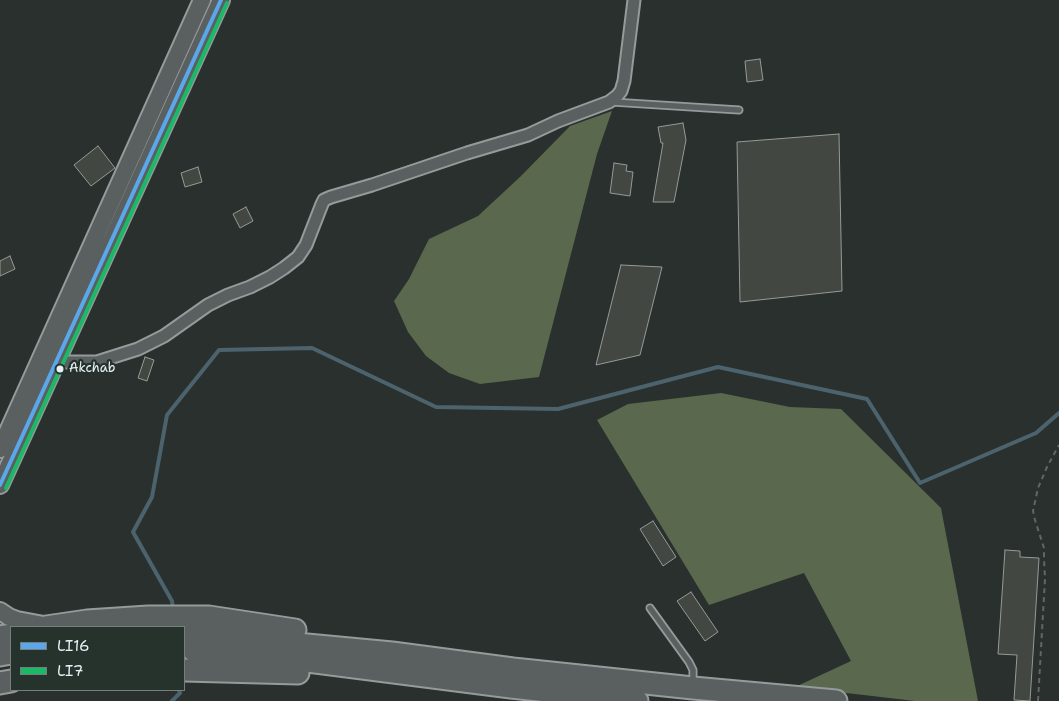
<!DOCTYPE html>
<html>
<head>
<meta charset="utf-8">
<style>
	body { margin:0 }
	#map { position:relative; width:1059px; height:701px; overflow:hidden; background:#29302d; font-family:"Shantell Sans",sans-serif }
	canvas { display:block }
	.legend { position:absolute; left:10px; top:626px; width:175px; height:65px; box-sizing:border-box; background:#26332d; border:1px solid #747f7e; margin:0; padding:6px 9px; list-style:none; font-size:15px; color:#e8f1f8 }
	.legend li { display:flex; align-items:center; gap:10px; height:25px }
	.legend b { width:25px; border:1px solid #747f7e }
</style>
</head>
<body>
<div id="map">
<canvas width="1059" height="701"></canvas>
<ul class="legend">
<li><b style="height:6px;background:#5aa8eb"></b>LI16</li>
<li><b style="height:6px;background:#1ab867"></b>LI7</li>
</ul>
</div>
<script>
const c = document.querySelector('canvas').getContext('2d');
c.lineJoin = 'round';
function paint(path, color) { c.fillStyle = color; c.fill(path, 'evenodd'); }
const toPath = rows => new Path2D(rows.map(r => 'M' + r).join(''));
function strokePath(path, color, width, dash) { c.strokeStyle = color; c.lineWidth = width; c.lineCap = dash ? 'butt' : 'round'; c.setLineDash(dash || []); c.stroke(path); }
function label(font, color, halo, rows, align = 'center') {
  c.font = font + ' "Shantell Sans",sans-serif'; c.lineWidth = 4.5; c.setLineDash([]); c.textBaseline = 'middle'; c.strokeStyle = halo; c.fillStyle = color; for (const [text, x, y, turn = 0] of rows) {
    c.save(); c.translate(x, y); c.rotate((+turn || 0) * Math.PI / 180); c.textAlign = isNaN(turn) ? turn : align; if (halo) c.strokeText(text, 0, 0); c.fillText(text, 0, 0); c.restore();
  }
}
paint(toPath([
	[612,111,597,154,539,377,480,384,449,373,426,356,408,332,394,301,409,279,429,239,478,216,521,176,570,126],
	[721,393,790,407,841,409,941,508,978,701,915,701,795,687,851,661,804,573,709,605,597,420,628,404]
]), '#5a684d');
strokePath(toPath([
	[173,609,172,601,133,532,152,497,167,415,219,350,312,348,436,407,558,409,718,367,867,399,920,483,1036,433,1059,413],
	[172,701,180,693,179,690]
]), '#4c636e', 4);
const building = toPath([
	[760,59,763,80,747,82,745,61,760,59],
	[683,123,686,140,674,202,653,202,663,143,661,143,658,127,683,123],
	[839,134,842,291,740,302,737,142,839,134],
	[98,146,115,168,91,186,74,165,98,146],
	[614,163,627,165,626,171,633,172,630,196,610,193,614,163],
	[198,167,202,182,185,187,181,173,198,167],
	[246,207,253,221,240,228,233,214,246,207],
	[10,256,15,269,0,276,0,261,10,256],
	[621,265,662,267,640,355,596,365,621,265],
	[145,357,154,360,147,381,138,378,145,357],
	[653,521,676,557,663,566,640,529,653,521],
	[1005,550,1020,551,1020,557,1039,558,1030,701,1014,700,1017,655,998,654,1005,550],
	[691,592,718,632,705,641,677,601,691,592]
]);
paint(building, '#434741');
strokePath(building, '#959a9a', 1);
const lane = toPath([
	[612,102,739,110],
	[650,608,689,662,693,670,693,683]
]);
const street = toPath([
	[55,362,97,362,138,349,164,336,208,305,228,295,250,287,270,277,284,268,298,257,306,245,322,204,324,200,331,197,372,185,467,153,528,135,558,121,609,102,617,96,621,91,624,81,634,0]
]);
const secondary = toPath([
	[0,449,202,0],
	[0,485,221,0],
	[0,611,9,617,17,620,49,626]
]);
const highway = toPath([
	[46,627,87,621,148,617,209,617,295,630],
	[184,636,254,640,392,653,513,669,693,688,836,701],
	[0,637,11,635],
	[194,651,292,659,511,687,637,701],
	[0,655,11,653],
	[184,670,298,673],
	[0,683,11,681]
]);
strokePath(lane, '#959a9a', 9);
strokePath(street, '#959a9a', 15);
strokePath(secondary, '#959a9a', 20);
strokePath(highway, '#959a9a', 25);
strokePath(toPath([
	[1038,701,1045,579,1044,558,1044,548,1035,520,1033,511,1038,488,1047,467,1059,445]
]), '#626665', 2, [5, 4]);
strokePath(lane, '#5a6060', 5.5);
strokePath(street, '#5a6060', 11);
strokePath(secondary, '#5a6060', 16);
strokePath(highway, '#5a6060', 21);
strokePath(toPath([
	[0,485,221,0]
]), '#5aa8eb', 4);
strokePath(toPath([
	[6,488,227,3]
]), '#1ab867', 4);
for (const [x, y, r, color] of [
	[60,369,4.5,"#e8f1f8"]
]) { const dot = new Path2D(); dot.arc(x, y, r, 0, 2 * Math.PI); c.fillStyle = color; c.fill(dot); strokePath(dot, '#26332d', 2); }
label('13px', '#e8f1f8', '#26332d', [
	["Akchab",69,369]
], 'left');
</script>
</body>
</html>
